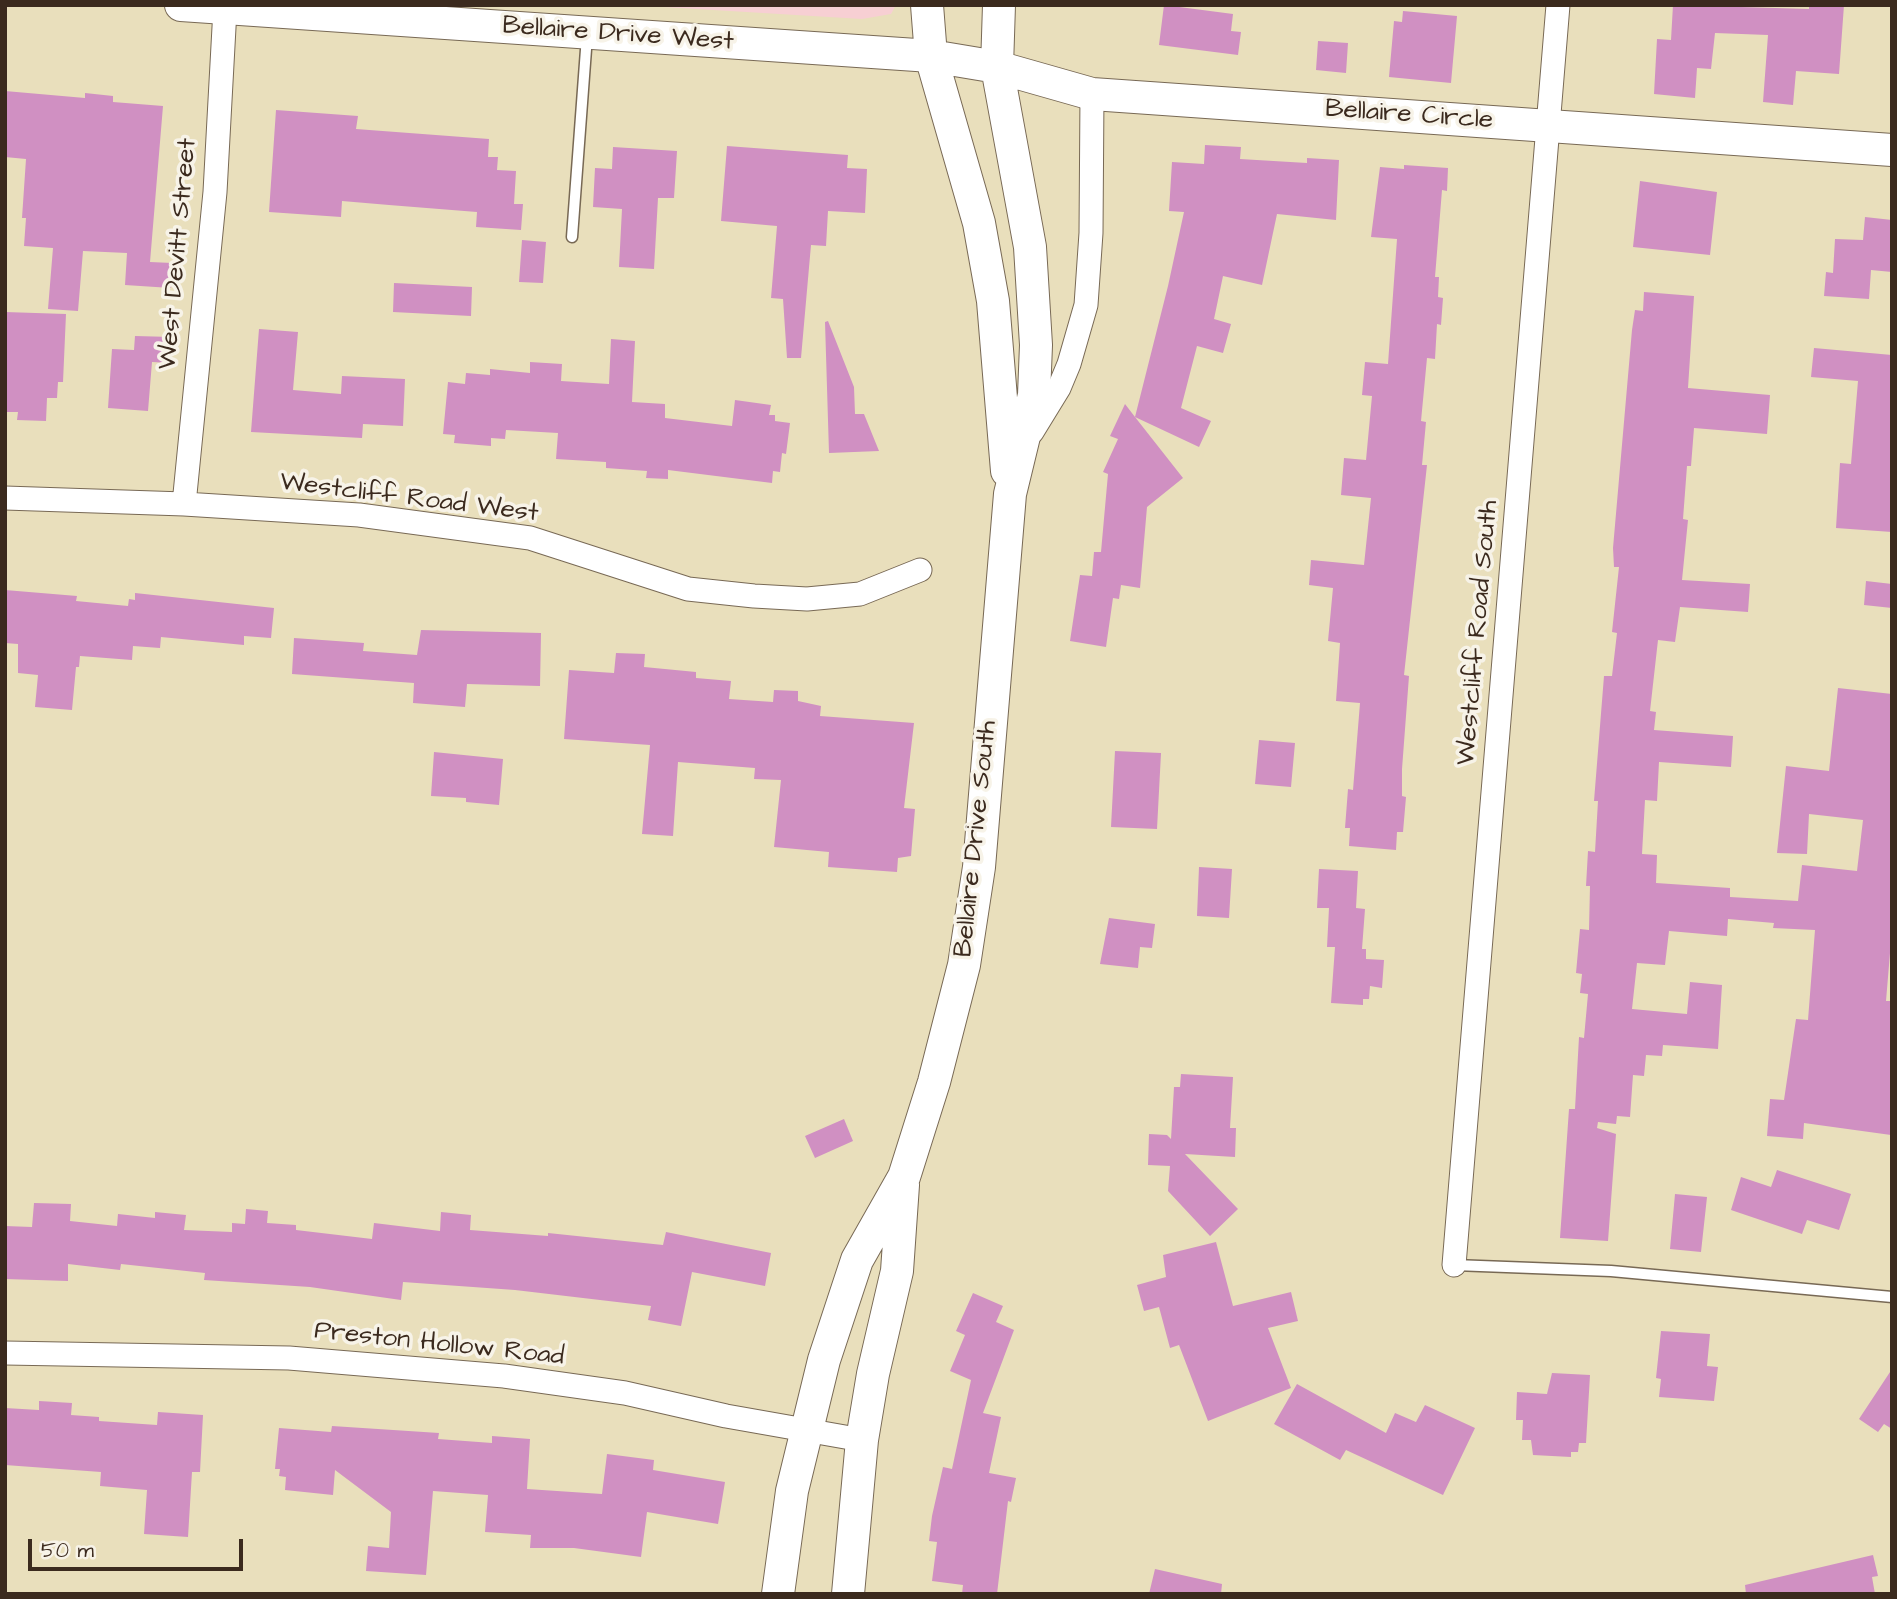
<!DOCTYPE html>
<html>
<head>
<meta charset="utf-8">
<style>
	body { margin:0 }
	#map { position:relative; width:1897px; height:1599px; overflow:hidden; background:#e9dfbc; font-family:"Architects Daughter",sans-serif }
	canvas { display:block }
	.frame { position:absolute; inset:0; border:7px solid #3b2a1e; pointer-events:none }
	.scale { position:absolute; left:28px; top:1539px; width:215px; height:32px; box-sizing:border-box; border:4px solid #3b2a1e; border-top:0; padding-left:9px; font-size:21px; line-height:24px; white-space:nowrap; color:#3b2a1e; -webkit-text-stroke:5px #f7f3e8; paint-order:stroke }
</style>
</head>
<body>
<div id="map">
<canvas width="1897" height="1599"></canvas>
<div class="frame"></div>
<div class="scale">50 m</div>
</div>
<script>
const c = document.querySelector('canvas').getContext('2d');
c.lineJoin = 'round';
function paint(path, color) { c.fillStyle = color; c.fill(path, 'evenodd'); }
const toPath = rows => new Path2D(rows.map(r => 'M' + r).join(''));
function strokePath(path, color, width, dash) { c.strokeStyle = color; c.lineWidth = width; c.lineCap = dash ? 'butt' : 'round'; c.setLineDash(dash || []); c.stroke(path); }
function label(font, color, halo, rows, align = 'center') {
  c.font = font + ' "Architects Daughter",sans-serif'; c.lineWidth = 7; c.setLineDash([]); c.textBaseline = 'middle'; c.strokeStyle = halo; c.fillStyle = color; for (const [text, x, y, turn = 0] of rows) {
    c.save(); c.translate(x, y); c.rotate((+turn || 0) * Math.PI / 180); c.textAlign = isNaN(turn) ? turn : align; if (halo) c.strokeText(text, 0, 0); c.fillText(text, 0, 0); c.restore();
  }
}
paint(toPath([
	[631,5,896,5,891,14,862,19]
]), '#f7cfd3');
paint(toPath([
	[1164,5,1233,14,1231,31,1241,32,1238,55,1159,45],
	[1673,5,1809,9,1809,5,1844,5,1839,74,1796,71,1793,105,1763,102,1768,35,1715,33,1711,69,1697,68,1695,98,1654,94,1657,39,1671,40],
	[1403,11,1457,16,1451,83,1389,77,1394,21,1402,22],
	[1318,41,1348,43,1346,73,1316,70],
	[5,91,85,98,85,93,113,96,113,102,163,106,150,262,172,263,171,288,125,285,127,253,83,251,78,311,48,309,53,248,24,246,26,218,22,218,26,159,5,157],
	[276,110,358,116,356,129,489,139,488,157,498,157,497,170,516,171,514,204,523,204,521,230,476,227,477,212,389,205,342,201,341,217,269,212],
	[1205,145,1241,147,1240,159,1307,163,1307,158,1339,160,1336,220,1277,214,1262,285,1223,276,1214,319,1231,324,1223,353,1197,346,1181,408,1211,421,1199,447,1135,417,1183,478,1147,507,1140,588,1121,585,1119,599,1113,598,1106,647,1070,641,1080,575,1092,576,1094,552,1101,552,1108,474,1103,472,1118,439,1110,436,1125,404,1135,417,1168,286,1184,212,1169,211,1172,162,1204,164],
	[727,146,848,155,847,168,867,169,865,213,828,211,826,246,811,245,801,358,787,358,783,299,771,298,777,226,721,221],
	[613,147,677,151,674,198,658,198,654,269,619,267,622,209,593,207,595,168,612,169],
	[1404,165,1448,168,1447,191,1442,190,1435,277,1439,277,1438,297,1443,298,1441,325,1437,324,1435,359,1427,358,1421,421,1426,422,1422,465,1427,465,1404,675,1409,676,1402,769,1402,796,1406,797,1403,832,1397,832,1396,850,1349,846,1350,828,1345,828,1348,789,1353,790,1360,703,1336,701,1340,643,1328,641,1333,588,1309,585,1311,560,1364,565,1371,498,1341,495,1344,458,1366,460,1372,396,1362,395,1365,362,1388,364,1397,239,1371,237,1380,167,1404,169],
	[1640,181,1717,192,1710,255,1633,247],
	[1865,217,1892,220,1892,272,1871,270,1869,299,1824,296,1826,272,1833,273,1835,239,1863,240],
	[522,240,546,242,543,283,519,282],
	[394,283,472,287,471,316,393,312],
	[1644,292,1694,296,1688,388,1770,395,1767,434,1694,428,1691,466,1687,466,1683,519,1688,520,1682,580,1750,584,1748,612,1680,607,1675,642,1658,640,1650,711,1656,712,1654,730,1733,736,1731,767,1659,762,1657,801,1645,800,1642,854,1657,855,1656,883,1730,888,1730,897,1798,901,1802,865,1857,871,1863,820,1809,814,1807,854,1777,853,1786,766,1829,771,1838,688,1892,694,1892,929,1886,1001,1890,1001,1892,1006,1892,1123,1891,1135,1804,1123,1803,1139,1767,1136,1770,1099,1784,1100,1796,1019,1808,1020,1815,930,1773,928,1774,923,1728,919,1727,936,1669,931,1665,965,1637,963,1632,1009,1687,1014,1690,982,1722,985,1718,1049,1663,1045,1662,1056,1646,1055,1644,1076,1633,1075,1630,1117,1617,1116,1616,1124,1598,1122,1597,1128,1616,1134,1608,1241,1560,1238,1569,1109,1575,1109,1579,1037,1584,1038,1588,994,1580,993,1582,974,1576,973,1580,929,1589,930,1590,886,1586,886,1588,851,1595,852,1598,801,1594,801,1604,676,1612,676,1617,633,1612,632,1619,567,1614,567,1613,548,1632,330,1635,310,1643,311],
	[5,312,66,314,63,382,58,382,57,398,47,398,46,421,17,420,18,412,5,412],
	[828,321,854,387,855,414,864,414,879,451,829,453,825,322],
	[259,329,298,332,293,390,341,394,342,376,405,379,403,426,363,424,362,438,251,432],
	[135,336,172,337,171,363,152,362,148,411,108,408,112,349,134,350],
	[611,339,635,341,632,402,665,404,665,418,732,426,735,400,771,405,769,415,775,415,775,421,790,423,786,454,782,453,780,472,773,471,772,483,668,470,668,479,646,478,647,471,606,468,606,462,556,459,558,433,506,430,505,439,491,438,491,446,454,443,455,435,443,434,448,382,465,384,466,373,490,375,490,369,530,373,530,362,562,364,561,381,609,384],
	[1814,348,1892,355,1892,532,1836,528,1840,463,1851,464,1858,381,1811,377],
	[1866,581,1892,584,1892,608,1864,605],
	[5,590,77,596,76,601,128,606,129,599,135,600,135,593,274,608,271,638,244,636,244,645,161,637,160,648,133,646,132,660,80,656,79,667,76,667,72,710,35,707,38,675,18,673,18,644,5,643],
	[421,630,541,633,540,686,467,684,465,707,413,703,414,683,292,674,294,638,364,643,363,651,417,655],
	[616,653,645,654,644,667,696,672,696,678,731,681,729,699,773,702,774,690,798,691,798,701,821,706,820,716,914,723,904,808,915,809,911,856,898,858,897,872,828,867,829,852,774,847,781,780,754,779,755,768,678,762,673,836,642,834,650,745,564,739,569,670,614,673],
	[1259,740,1295,743,1291,787,1255,784],
	[1115,751,1161,753,1157,829,1111,827],
	[434,752,503,759,499,805,466,802,466,798,431,796],
	[1199,867,1232,869,1229,918,1197,916],
	[1319,869,1358,871,1356,908,1365,909,1362,949,1366,949,1366,959,1384,960,1382,988,1370,986,1369,999,1363,999,1363,1005,1331,1003,1335,947,1327,947,1329,908,1317,908],
	[1109,918,1155,924,1152,948,1140,947,1138,968,1100,964],
	[1181,1074,1233,1077,1230,1128,1236,1128,1235,1157,1185,1154,1238,1209,1210,1236,1168,1191,1170,1166,1148,1165,1149,1134,1167,1135,1171,1139,1174,1087,1180,1087],
	[844,1119,853,1141,815,1158,805,1136],
	[1777,1170,1851,1194,1839,1230,1807,1220,1802,1234,1731,1210,1741,1177,1771,1187],
	[1675,1194,1707,1197,1701,1252,1670,1249],
	[34,1203,71,1204,70,1221,117,1226,118,1214,155,1218,155,1212,186,1215,184,1230,232,1232,232,1223,245,1224,246,1209,268,1211,267,1223,296,1225,296,1230,372,1239,374,1223,440,1231,441,1212,471,1215,470,1230,548,1236,548,1233,663,1245,666,1232,771,1253,765,1286,692,1272,681,1326,648,1320,651,1306,515,1290,403,1282,401,1300,310,1287,204,1280,205,1273,121,1264,120,1270,68,1264,68,1281,5,1279,5,1226,32,1227],
	[1216,1242,1233,1306,1291,1292,1298,1321,1268,1328,1291,1388,1208,1421,1179,1345,1170,1348,1159,1307,1144,1311,1137,1285,1166,1277,1163,1255],
	[973,1293,1003,1306,996,1322,1014,1330,983,1413,1001,1417,989,1473,1016,1478,1011,1502,1008,1501,997,1594,962,1594,963,1585,932,1581,937,1542,929,1541,932,1516,943,1467,952,1469,971,1380,950,1371,965,1335,956,1331],
	[1661,1331,1710,1334,1707,1366,1718,1367,1714,1401,1659,1397,1661,1379,1656,1378],
	[1892,1369,1892,1429,1884,1424,1878,1432,1859,1419],
	[1552,1373,1590,1375,1586,1443,1579,1443,1578,1452,1571,1452,1571,1457,1533,1455,1531,1440,1522,1440,1523,1420,1516,1420,1517,1392,1547,1394],
	[1297,1384,1386,1433,1395,1413,1416,1422,1425,1405,1475,1428,1443,1495,1346,1450,1340,1460,1274,1424],
	[39,1401,72,1403,71,1415,99,1417,99,1421,157,1425,158,1412,203,1415,200,1472,192,1472,188,1537,144,1534,147,1490,100,1486,101,1472,5,1465,5,1408,39,1410],
	[332,1426,439,1433,438,1439,492,1443,492,1436,530,1439,527,1489,602,1494,607,1454,654,1460,653,1470,725,1482,718,1524,647,1512,641,1557,574,1548,530,1548,531,1535,485,1532,488,1495,433,1491,426,1575,366,1571,368,1546,389,1548,391,1512,335,1470,333,1495,285,1490,286,1477,279,1476,280,1469,275,1469,279,1428,331,1432],
	[1873,1555,1878,1576,1872,1577,1875,1594,1746,1594,1745,1585],
	[1155,1569,1222,1584,1221,1594,1149,1594]
]), '#d090c2');
const lane = toPath([
	[572,237,587,36],
	[1454,1265,1611,1271,1892,1297]
]);
const street = toPath([
	[1032,432,1059,388,1069,364,1086,305,1091,233,1092,94],
	[5,498,184,504,359,515,530,538,688,589,754,596,807,599,860,594,920,570],
	[184,504,215,192,225,9],
	[1454,1265,1558,5],
	[5,1353,289,1358,504,1376,625,1393,726,1416,862,1440]
]);
const secondary = toPath([
	[181,5,931,56,997,67,1092,94,1892,150],
	[927,5,931,56,979,223,993,301,1007,471],
	[778,1594,792,1491,824,1360,857,1260,904,1177,934,1082,964,965,979,867,1010,494,1034,395,1036,345,1030,247,997,67,999,5],
	[848,1594,862,1440,873,1374,897,1271,903,1185]
]);
strokePath(lane, '#786955', 13);
strokePath(street, '#786955', 25);
strokePath(secondary, '#786955', 34);
strokePath(lane, '#fff', 10);
strokePath(street, '#fff', 23);
strokePath(secondary, '#fff', 32);
label('26px', '#3b2a1e', '#f7f3e8', [
	["Bellaire Drive West",618,35,4],
	["Bellaire Circle",1409,116,4],
	["West Devitt Street",179,254,-85],
	["Westcliff Road West",409,499,7],
	["Westcliff Road South",1479,633,-85],
	["Bellaire Drive South",977,839,-84],
	["Preston Hollow Road",439,1345,6]
]);
</script>
</body>
</html>
